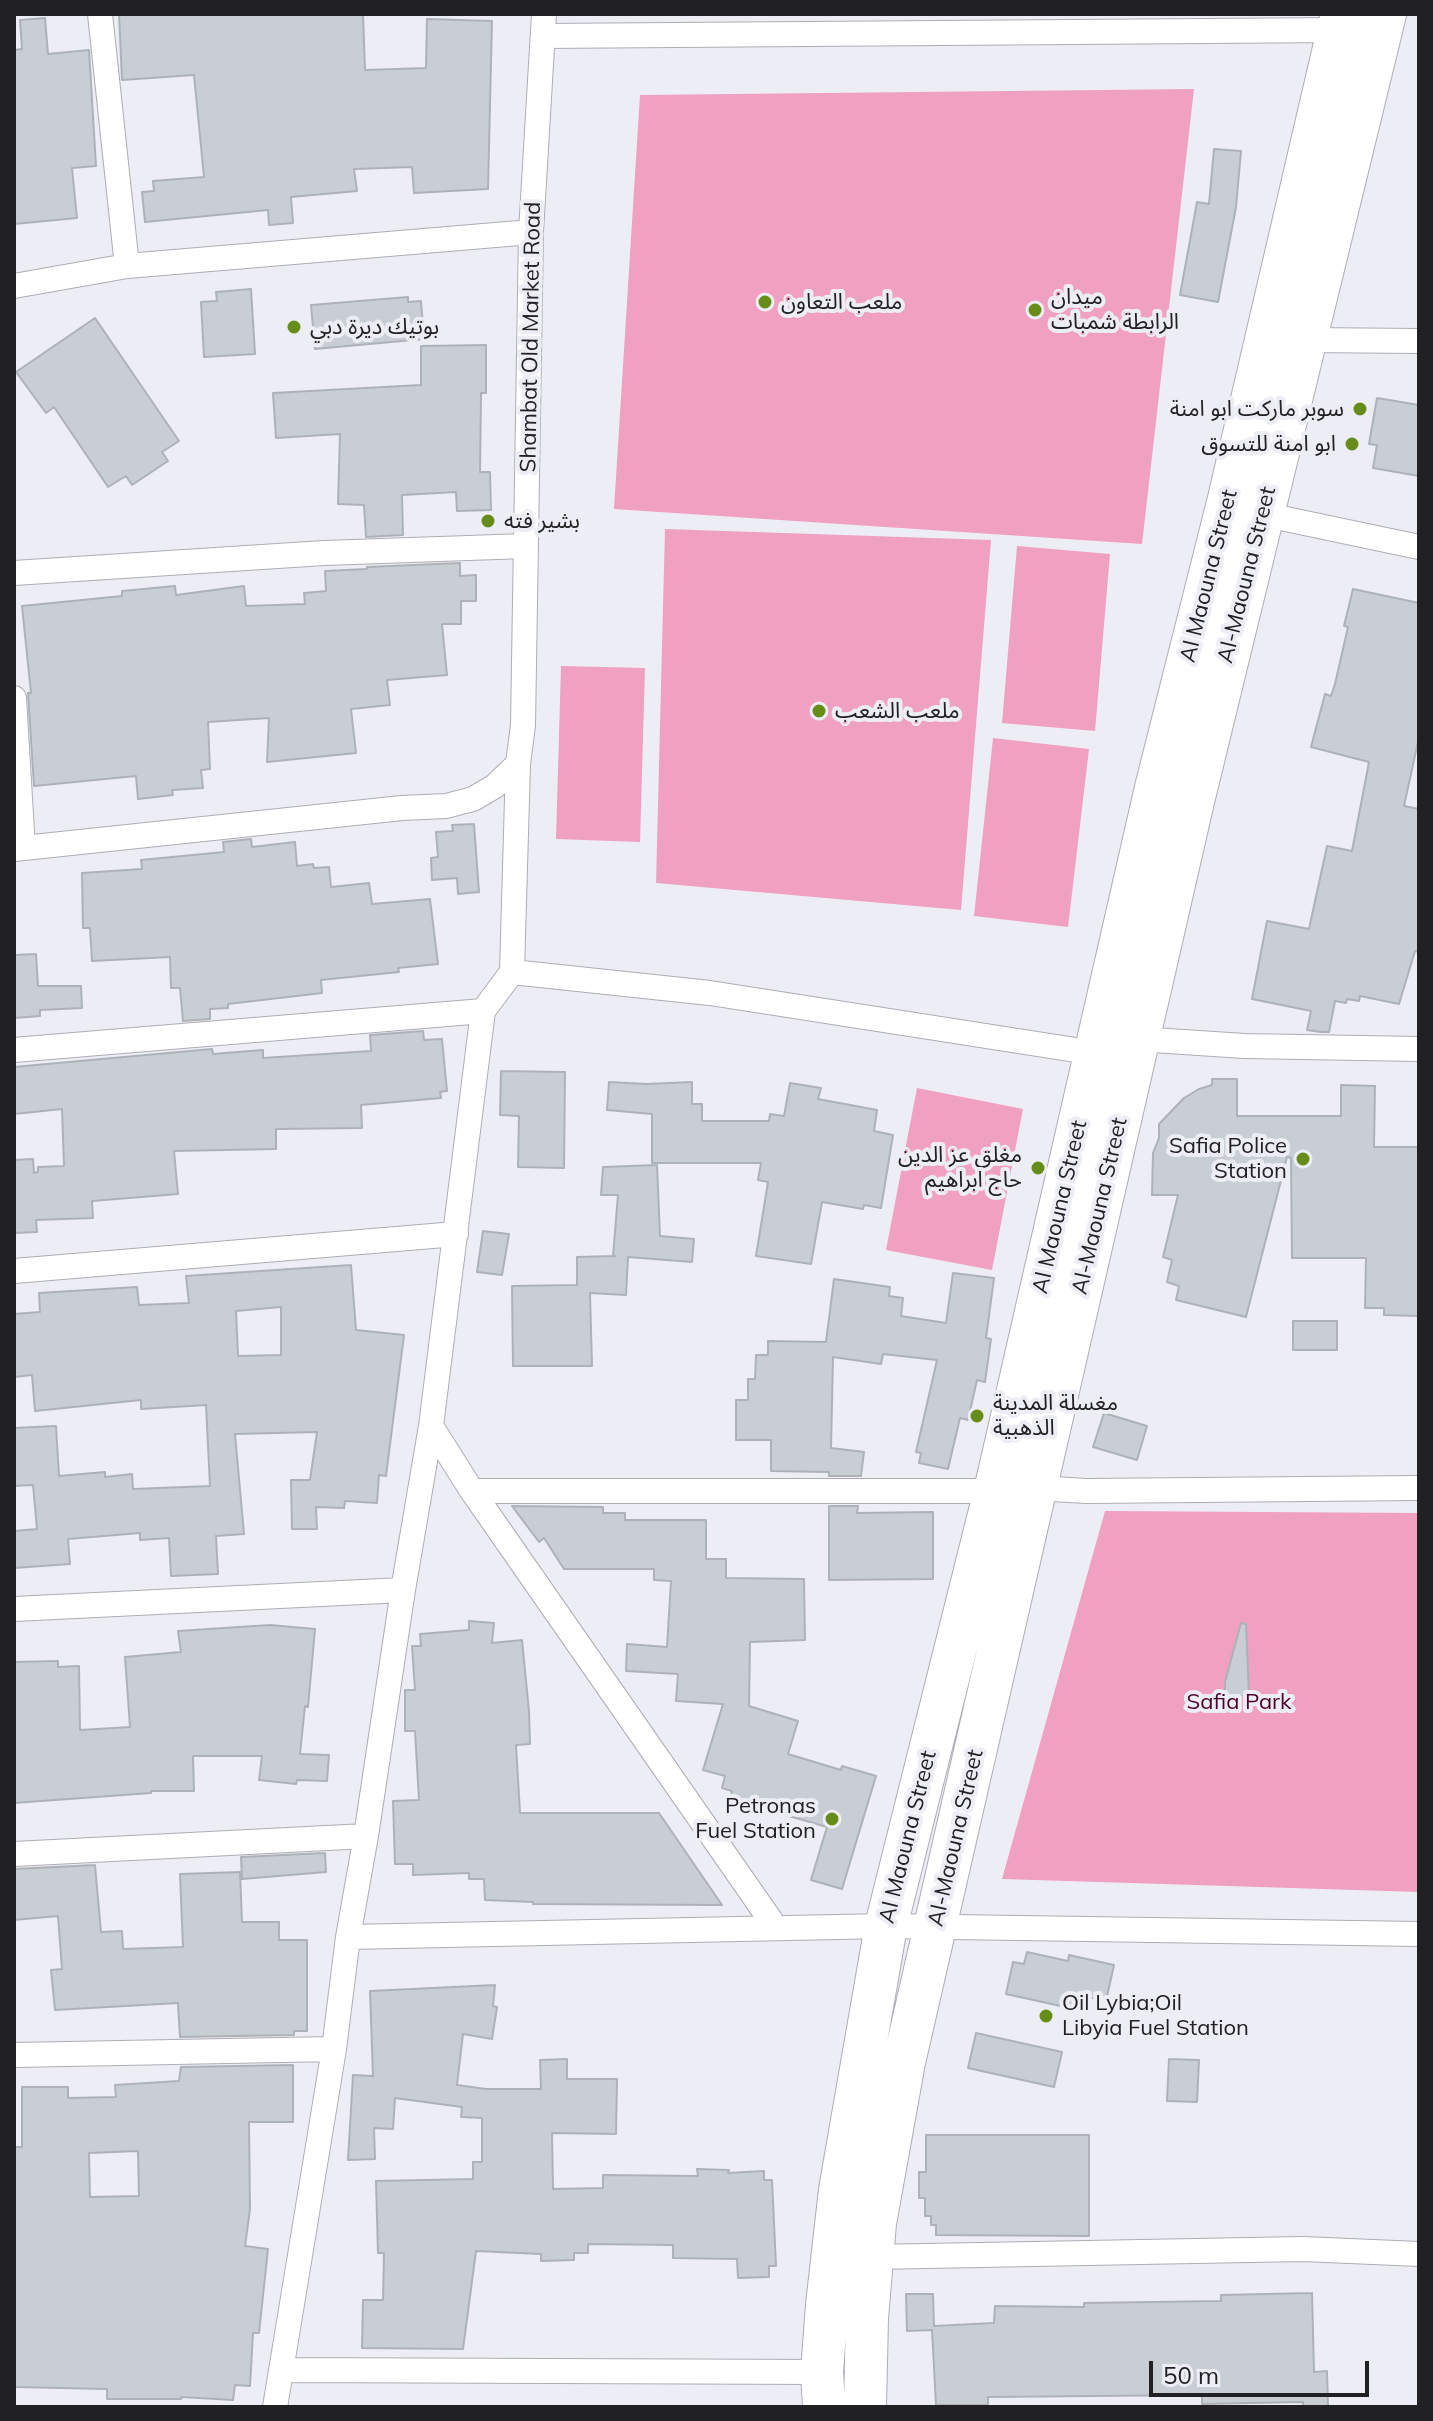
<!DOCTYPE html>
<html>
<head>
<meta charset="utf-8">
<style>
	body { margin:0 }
	#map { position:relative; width:1433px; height:2421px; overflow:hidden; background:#ededf5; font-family:Mulish,sans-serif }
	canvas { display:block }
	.frame { position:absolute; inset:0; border:16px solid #212124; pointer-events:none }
	.scale { position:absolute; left:1149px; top:2361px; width:220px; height:36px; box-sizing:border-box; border:4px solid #212124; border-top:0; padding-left:10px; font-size:24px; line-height:28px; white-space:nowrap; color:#212124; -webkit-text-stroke:6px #ededf5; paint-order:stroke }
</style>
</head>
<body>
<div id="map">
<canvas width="1433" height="2421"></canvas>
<div class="frame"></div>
<div class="scale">50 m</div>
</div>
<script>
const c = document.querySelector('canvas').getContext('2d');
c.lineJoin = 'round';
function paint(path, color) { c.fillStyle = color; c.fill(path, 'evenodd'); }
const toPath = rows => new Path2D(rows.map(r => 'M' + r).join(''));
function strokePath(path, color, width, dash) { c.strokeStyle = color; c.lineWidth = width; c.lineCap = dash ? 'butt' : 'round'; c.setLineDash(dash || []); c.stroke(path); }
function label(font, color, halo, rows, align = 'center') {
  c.font = font + ' Mulish,"Noto Sans Arabic",sans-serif'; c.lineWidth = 8; c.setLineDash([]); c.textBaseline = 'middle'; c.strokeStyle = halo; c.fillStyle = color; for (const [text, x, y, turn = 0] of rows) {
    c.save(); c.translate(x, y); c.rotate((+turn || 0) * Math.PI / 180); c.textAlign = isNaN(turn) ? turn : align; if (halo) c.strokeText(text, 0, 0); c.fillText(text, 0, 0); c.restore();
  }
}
paint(toPath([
	[1194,89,1142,544,614,509,640,95],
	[665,529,991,540,961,910,656,883],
	[1017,546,1110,554,1095,731,1002,723],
	[561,666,645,668,640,842,556,839],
	[993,738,1089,749,1068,927,974,916],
	[917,1088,1023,1109,992,1270,886,1250],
	[1105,1511,1419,1513,1419,1892,1002,1879]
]), '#f0a0c1');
const building = toPath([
	[119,14,363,14,365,70,426,68,427,19,492,21,488,189,414,193,412,167,354,169,357,191,291,197,293,223,269,225,268,210,145,222,142,192,154,191,153,181,204,177,194,75,122,80,119,14],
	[45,18,48,54,89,50,96,166,72,168,77,218,14,224,14,50,22,49,20,20,45,18],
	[1214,149,1241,151,1236,207,1218,302,1180,295,1197,202,1209,204,1214,149],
	[251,289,255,354,204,357,201,302,217,301,216,292,251,289],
	[408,297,408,302,421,301,424,339,315,349,311,305,408,297],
	[95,318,179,441,162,452,168,461,132,485,126,476,108,487,54,407,46,413,16,372,95,318],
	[486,345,486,393,481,393,480,472,490,472,491,510,457,511,456,492,402,495,403,535,366,537,364,505,338,504,340,434,276,438,273,393,421,385,421,346,486,345],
	[1377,398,1419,405,1419,476,1373,468,1377,445,1369,444,1377,398],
	[460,563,460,576,476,575,476,601,461,601,461,624,442,624,447,675,387,680,390,705,351,709,356,753,267,762,269,718,208,722,210,769,201,770,203,788,172,790,173,795,138,799,136,776,34,786,28,693,31,693,22,606,122,596,122,591,175,586,176,595,244,586,246,606,305,604,304,593,326,591,325,571,367,569,367,567,460,563],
	[1353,589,1419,603,1419,737,1404,806,1419,809,1419,952,1415,951,1399,1004,1360,996,1359,1001,1347,999,1346,1003,1335,1001,1329,1032,1321,1032,1307,1030,1311,1011,1252,999,1267,921,1309,929,1327,846,1352,851,1369,762,1311,747,1325,694,1331,696,1335,684,1348,627,1344,626,1353,589],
	[474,824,479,892,458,894,457,878,432,880,431,858,438,857,436,832,453,831,452,825,474,824],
	[251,839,252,847,295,842,297,866,313,864,314,868,329,867,331,887,369,883,372,904,430,899,438,964,398,968,399,972,321,980,322,993,228,1004,228,1008,210,1009,210,1019,183,1021,180,988,171,988,170,957,92,961,90,928,83,928,82,873,142,869,141,860,224,852,223,842,251,839],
	[36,954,38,986,81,986,82,1008,40,1010,40,1016,14,1018,14,955,36,954],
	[423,1031,424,1040,442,1039,447,1091,440,1092,441,1098,361,1105,362,1128,276,1129,276,1149,174,1151,178,1194,92,1201,93,1218,36,1220,37,1232,14,1233,14,1160,33,1159,34,1173,38,1172,38,1167,64,1166,62,1109,14,1114,14,1067,212,1049,213,1054,263,1050,263,1058,371,1051,370,1035,423,1031],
	[501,1071,565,1072,564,1168,518,1167,519,1116,500,1115,501,1071],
	[1212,1079,1237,1079,1237,1116,1341,1116,1341,1085,1375,1086,1374,1147,1419,1147,1419,1316,1384,1315,1384,1308,1365,1308,1366,1258,1292,1258,1291,1158,1287,1157,1246,1317,1176,1300,1179,1286,1167,1282,1172,1260,1163,1257,1178,1195,1152,1195,1153,1153,1159,1138,1159,1124,1184,1098,1199,1089,1212,1085,1212,1079],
	[609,1082,646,1084,692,1082,692,1104,702,1104,702,1121,769,1121,770,1114,784,1116,790,1083,821,1088,818,1099,877,1110,874,1131,893,1135,881,1208,864,1205,863,1209,822,1202,811,1264,756,1256,768,1182,758,1180,761,1163,652,1163,652,1114,607,1110,609,1082],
	[657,1165,660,1236,694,1239,692,1262,628,1257,626,1295,590,1293,592,1366,513,1366,512,1286,577,1285,577,1257,615,1256,613,1256,618,1195,601,1195,603,1167,657,1165],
	[483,1231,509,1234,502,1275,477,1272,483,1231],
	[351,1265,356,1330,404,1335,386,1476,379,1475,377,1503,345,1501,344,1508,316,1507,317,1529,292,1529,291,1480,310,1480,317,1432,235,1434,244,1534,216,1536,218,1574,171,1576,169,1538,140,1540,140,1533,68,1539,70,1564,14,1568,14,1531,37,1529,33,1485,14,1486,14,1428,56,1426,59,1476,105,1472,105,1477,132,1474,133,1489,210,1486,206,1405,141,1409,141,1400,35,1411,32,1375,14,1377,14,1314,40,1312,39,1293,137,1287,139,1305,189,1303,186,1276,351,1265],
	[281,1307,281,1355,238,1356,236,1311,281,1307],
	[953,1273,994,1278,986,1338,991,1339,985,1382,977,1380,968,1420,960,1418,948,1469,919,1463,921,1453,916,1452,937,1360,883,1354,881,1364,833,1357,831,1448,864,1452,861,1476,829,1476,829,1472,771,1471,771,1440,736,1440,736,1400,748,1400,748,1379,755,1379,756,1355,768,1355,768,1341,826,1342,834,1279,890,1287,889,1296,903,1298,901,1316,946,1323,953,1273],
	[1293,1321,1337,1321,1337,1350,1293,1350,1293,1321],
	[1104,1413,1147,1426,1137,1460,1093,1447,1104,1413],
	[512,1506,603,1507,603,1513,625,1513,625,1520,706,1520,706,1559,726,1559,726,1578,804,1579,805,1640,750,1642,749,1706,798,1721,788,1754,841,1770,842,1766,876,1776,842,1889,811,1880,827,1827,730,1799,732,1791,722,1788,725,1776,703,1770,723,1704,676,1701,678,1674,626,1671,627,1644,667,1647,671,1581,654,1580,654,1569,564,1569,544,1538,539,1542,512,1506],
	[829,1506,858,1506,857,1513,933,1512,933,1579,829,1580,829,1506],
	[469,1621,494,1623,492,1643,522,1640,529,1711,530,1744,516,1745,520,1813,659,1813,722,1905,533,1904,533,1902,485,1900,484,1879,469,1879,469,1873,413,1875,413,1864,395,1864,393,1801,419,1800,415,1731,405,1731,405,1690,415,1690,412,1646,421,1646,420,1634,469,1630,469,1621],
	[1241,1623,1246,1624,1249,1696,1225,1696,1225,1682,1241,1623],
	[270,1625,315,1629,308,1707,305,1706,300,1754,329,1755,327,1781,297,1780,296,1784,259,1780,262,1756,193,1756,194,1791,151,1791,151,1793,14,1803,14,1662,58,1661,58,1667,79,1666,80,1730,130,1727,125,1657,181,1652,178,1631,270,1625],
	[325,1853,326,1872,242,1879,241,1857,325,1853],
	[95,1865,101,1932,122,1931,123,1949,183,1947,180,1874,240,1872,242,1922,279,1922,279,1940,307,1940,307,2031,294,2031,294,2035,180,2037,178,2003,55,2010,51,1970,62,1969,58,1916,14,1920,14,1869,95,1865],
	[1027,1952,1068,1961,1069,1955,1114,1965,1106,2001,1082,1996,1079,2010,1006,1994,1013,1962,1024,1964,1027,1952],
	[495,1985,493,2006,497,2007,492,2039,463,2034,457,2085,486,2089,541,2089,540,2060,567,2059,567,2079,617,2079,616,2134,552,2133,553,2189,603,2188,603,2175,698,2176,697,2169,729,2170,728,2173,764,2171,764,2180,772,2180,776,2266,769,2266,769,2277,738,2278,737,2259,673,2258,673,2245,588,2244,588,2253,574,2253,574,2260,541,2261,541,2254,476,2251,463,2349,362,2348,363,2300,383,2300,384,2253,378,2253,376,2181,473,2179,473,2162,482,2162,482,2118,461,2117,462,2107,395,2098,393,2129,374,2128,375,2159,348,2160,353,2075,373,2076,370,1991,495,1985],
	[976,2033,1062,2052,1054,2087,968,2068,976,2033],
	[1169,2059,1199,2060,1197,2102,1167,2101,1169,2059],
	[293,2065,293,2122,249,2122,250,2209,245,2246,268,2249,259,2333,253,2333,250,2386,235,2385,233,2400,181,2397,181,2399,107,2399,107,2389,14,2387,14,2147,22,2147,22,2087,68,2087,68,2098,116,2097,115,2085,179,2081,181,2067,293,2065],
	[138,2151,139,2196,90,2197,89,2153,138,2151],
	[926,2135,1089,2135,1089,2236,936,2235,936,2225,931,2225,931,2216,925,2216,925,2198,919,2198,919,2172,926,2172,926,2135],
	[1312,2293,1314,2372,1327,2371,1328,2406,1303,2406,1303,2402,1202,2404,1202,2395,988,2397,988,2405,936,2405,932,2330,907,2331,906,2294,933,2294,934,2326,994,2323,995,2306,1084,2307,1084,2303,1221,2301,1221,2295,1312,2293]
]);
paint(building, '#c9ced5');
strokePath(building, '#adb2b8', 2);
const minor = toPath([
	[100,14,127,266],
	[543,36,1338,30],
	[14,286,127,266,531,232],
	[1306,340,1419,341],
	[1262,514,1419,547],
	[14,573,324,553,526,546],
	[14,698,23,848],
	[14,849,402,808,446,806,473,799,495,786,518,764,523,725,531,232,544,14],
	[512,972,710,993,1095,1053,1138,1039,1244,1046,1419,1049],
	[14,1050,483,1011],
	[14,1271,456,1234],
	[431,1426,472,1491,995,1491,1035,1488,1087,1491,1419,1488],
	[472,1491,776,1928],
	[14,1609,403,1590],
	[14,1854,366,1836],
	[348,1937,886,1926,1419,1934],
	[14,2055,334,2049],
	[872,2257,1303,2249,1419,2254],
	[282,2370,822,2372],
	[275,2407,334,2049,348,1937,366,1836,403,1590,431,1426,483,1011,512,972,518,764]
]);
const trunk = toPath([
	[824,2407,822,2372,827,2305,840,2190,886,1926,995,1491,1156,788,1228,503,1342,14],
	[865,2407,867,2318,875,2223,904,2062,1193,801,1385,14]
]);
strokePath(minor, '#aeadb5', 26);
strokePath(trunk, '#aeadb5', 44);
strokePath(minor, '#fff', 24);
strokePath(trunk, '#fff', 42);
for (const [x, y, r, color] of [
	[765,302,8,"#668d19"],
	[1035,310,8,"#668d19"],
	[294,327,8,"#668d19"],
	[1360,409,8,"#668d19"],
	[1352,444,8,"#668d19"],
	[488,521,8,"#668d19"],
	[819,711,8,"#668d19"],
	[1303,1159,8,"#668d19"],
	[1038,1168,8,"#668d19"],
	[977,1416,8,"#668d19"],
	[832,1819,8,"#668d19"],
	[1046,2016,8,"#668d19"]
]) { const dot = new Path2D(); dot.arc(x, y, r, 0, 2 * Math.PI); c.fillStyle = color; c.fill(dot); strokePath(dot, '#ededf5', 3); }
label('22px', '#212124', '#ededf5', [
	["ميدان",1051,297],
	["الرابطة شمبات",1051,322],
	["ملعب التعاون",781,302],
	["بوتيك ديرة دبي",310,327],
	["سوبر ماركت ابو امنة",1344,409,"right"],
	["ابو امنة للتسوق",1336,444,"right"],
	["بشير فته",504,521],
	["ملعب الشعب",835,711],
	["Safia Police",1287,1146,"right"],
	["Station",1287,1171,"right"],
	["مغلق عز الدين",1022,1155,"right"],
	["حاج ابراهيم",1022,1180,"right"],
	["مغسلة المدينة",993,1403],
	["الذهبية",993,1428],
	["Petronas",816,1806,"right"],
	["Fuel Station",816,1831,"right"],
	["Oil Lybia;Oil",1062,2003],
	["Libyia Fuel Station",1062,2028]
], 'left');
label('22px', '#212124', '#ededf5', [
	["Shambat Old Market Road",531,337,-89],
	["Al-Maouna Street",1247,575,-76],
	["Al Maouna Street",1209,576,-76],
	["Al-Maouna Street",1100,1206,-77],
	["Al Maouna Street",1060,1207,-77],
	["Al Maouna Street",908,1837,-76],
	["Al-Maouna Street",956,1838,-77]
]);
label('22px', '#50002e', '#ededf5', [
	["Safia Park",1239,1702]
]);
</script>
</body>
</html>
